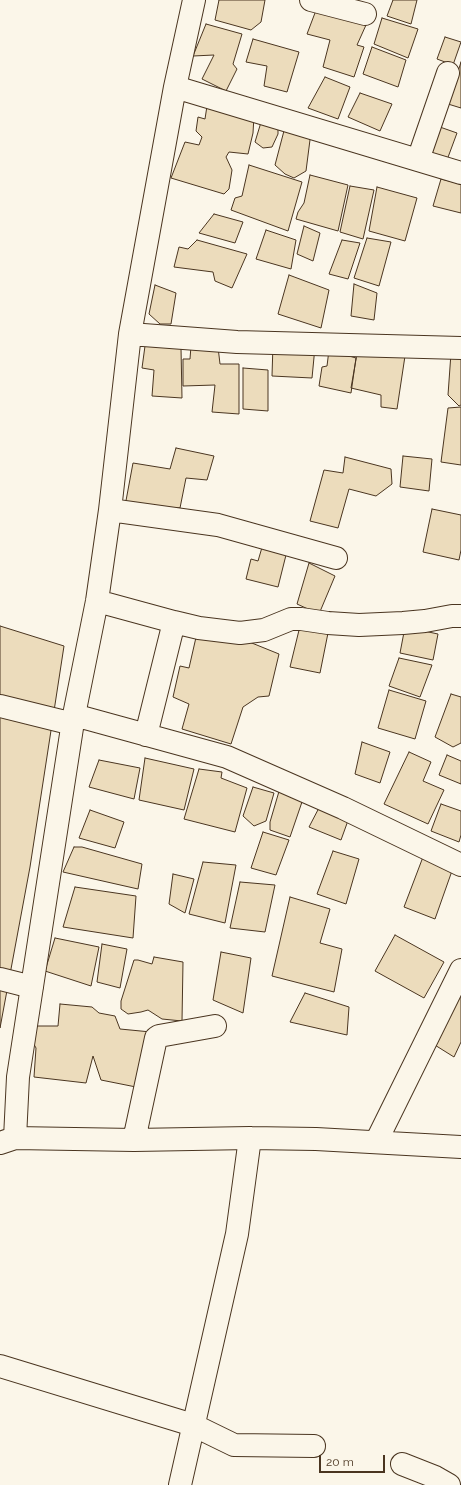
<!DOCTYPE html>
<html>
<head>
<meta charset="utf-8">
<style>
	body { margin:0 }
	#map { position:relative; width:461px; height:1485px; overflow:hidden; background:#fbf6e9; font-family:Raleway,sans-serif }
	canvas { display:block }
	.scale { position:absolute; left:319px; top:1455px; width:66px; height:18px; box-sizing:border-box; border:2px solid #4a3520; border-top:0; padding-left:5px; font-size:12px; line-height:14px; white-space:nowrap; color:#4a3520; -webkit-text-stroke:3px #fbf6e9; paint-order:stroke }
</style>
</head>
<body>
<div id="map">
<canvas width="461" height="1485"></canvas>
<div class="scale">20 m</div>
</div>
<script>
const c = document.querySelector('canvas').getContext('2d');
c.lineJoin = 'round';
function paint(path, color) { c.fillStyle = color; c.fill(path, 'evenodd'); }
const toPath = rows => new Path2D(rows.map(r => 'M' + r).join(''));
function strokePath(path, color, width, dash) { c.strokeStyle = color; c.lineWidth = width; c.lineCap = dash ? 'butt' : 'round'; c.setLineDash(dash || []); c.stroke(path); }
const building = toPath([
	[219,0,265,0,261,22,251,30,215,20,219,0],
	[393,0,417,0,411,24,387,16,393,0],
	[318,5,366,25,357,45,364,47,354,77,323,67,330,40,307,34,318,5],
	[382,18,418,29,408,58,374,44,382,18],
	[206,24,242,34,233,64,237,69,226,91,202,79,214,55,193,56,206,24],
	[445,37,461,42,453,65,437,59,445,37],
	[253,39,299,52,287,92,264,86,267,66,246,62,253,39],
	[372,47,406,60,398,87,363,74,372,47],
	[461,62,461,108,448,104,461,62],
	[325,77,350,87,338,119,308,108,325,77],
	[360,93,392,104,380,131,348,117,360,93],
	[207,106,254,116,253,133,248,154,229,152,226,157,232,170,229,189,224,194,171,178,185,142,199,145,202,137,196,131,198,117,205,119,207,106],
	[262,119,278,123,278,134,272,147,263,148,255,142,262,119],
	[437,126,457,133,447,160,428,152,437,126],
	[285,127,311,132,306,171,294,178,285,174,275,165,285,127],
	[249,165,302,182,288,231,231,210,235,198,242,196,249,165],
	[310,175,348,185,338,231,296,219,298,212,304,203,310,175],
	[441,179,461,184,461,213,433,206,441,179],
	[350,186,374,190,363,239,340,232,350,186],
	[377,187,417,198,405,241,369,231,377,187],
	[214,214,243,222,235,243,199,233,214,214],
	[304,226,320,233,313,261,297,254,304,226],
	[266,230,296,240,291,269,256,259,266,230],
	[367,238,391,242,379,286,354,278,367,238],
	[197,240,247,254,232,288,215,281,213,272,174,267,179,247,188,249,197,240],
	[342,240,360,243,348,279,329,274,342,240],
	[289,275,329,290,321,328,278,314,289,275],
	[354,284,377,293,374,320,351,316,354,284],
	[155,285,176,293,171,324,160,324,149,314,155,285],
	[273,344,315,347,312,378,272,376,273,344],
	[145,346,181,348,182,398,152,396,154,370,142,368,145,346],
	[191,346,218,347,220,364,239,364,239,414,212,412,215,385,183,386,183,359,190,359,191,346],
	[358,348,405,356,397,409,381,407,381,395,351,388,358,348],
	[329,350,356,358,351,393,319,386,322,367,327,366,329,350],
	[461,352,461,405,459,406,448,395,451,353,461,352],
	[243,368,268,370,268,411,243,409,243,368],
	[461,407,461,465,441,462,448,408,461,407],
	[176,448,214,456,207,480,186,478,180,508,125,506,133,463,170,469,176,448],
	[403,456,432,459,429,491,400,487,403,456],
	[345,457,391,469,392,484,376,496,349,489,338,528,310,521,324,470,343,473,345,457],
	[432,509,461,515,461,550,459,560,423,552,432,509],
	[263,544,287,551,278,587,246,579,251,559,258,561,263,544],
	[309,563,335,576,319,614,297,604,309,563],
	[301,622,329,628,320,673,290,667,301,622],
	[0,626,64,646,30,867,0,1028,0,626],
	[405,627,438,634,433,660,400,653,405,627],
	[197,633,237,637,279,654,269,696,258,697,243,707,231,744,182,729,189,704,173,697,180,666,189,668,197,633],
	[399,658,432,665,420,697,389,686,399,658],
	[389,690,426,701,415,739,378,728,389,690],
	[451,694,461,697,461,743,453,747,435,737,451,694],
	[362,742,390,752,380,783,355,774,362,742],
	[409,752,431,762,423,781,444,790,428,824,384,804,409,752],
	[447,755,461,761,461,784,439,775,447,755],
	[145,758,194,769,184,810,139,800,145,758],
	[99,760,140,768,134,799,89,787,99,760],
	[199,769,222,772,221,778,247,788,235,832,184,819,199,769],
	[253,787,274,793,266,821,254,826,243,816,253,787],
	[280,788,303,799,290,837,270,830,270,822,280,788],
	[321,804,350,815,341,840,309,827,321,804],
	[441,804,461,811,461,835,459,842,431,831,441,804],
	[90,810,124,822,115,848,79,838,90,810],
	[263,832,289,840,276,875,251,868,263,832],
	[74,847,82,847,142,864,138,889,63,872,74,847],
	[333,851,359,859,346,904,317,894,333,851],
	[423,857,453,868,435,919,404,907,423,857],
	[203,862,236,865,225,923,189,914,203,862],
	[173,874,194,879,185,913,169,904,173,874],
	[240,882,275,885,265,932,230,928,240,882],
	[75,887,136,896,133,938,63,927,75,887],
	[290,897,330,909,320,943,342,949,334,992,272,976,290,897],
	[395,935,444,962,424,998,375,971,395,935],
	[55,938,99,947,91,986,45,971,55,938],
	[102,944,127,949,120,988,97,982,102,944],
	[221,952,251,958,243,1013,213,1000,221,952],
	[154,957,183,962,182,1021,162,1019,148,1010,141,1012,128,1014,121,1009,121,1001,134,960,138,960,152,964,154,957],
	[461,983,461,1042,454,1057,430,1042,461,983],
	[305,993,349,1007,347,1035,290,1022,305,993],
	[60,1004,92,1007,99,1013,115,1016,120,1029,151,1032,141,1088,101,1080,93,1056,86,1083,34,1077,36,1048,30,1037,32,1026,58,1026,60,1004]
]);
paint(building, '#ecdcbc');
strokePath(building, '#4a3520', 1);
const minor = toPath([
	[311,0,365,14],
	[175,87,461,173],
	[418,160,448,73],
	[130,334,237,342,461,348],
	[110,510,218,525,336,558],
	[97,601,174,622,199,628,240,633,264,630,291,619,301,619,328,623,359,625,403,623,425,621,452,616,461,616],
	[0,706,73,724],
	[74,715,227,757,343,808,461,865],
	[146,735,174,622],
	[0,979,32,987],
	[15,1138,134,1140,250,1138,316,1139,461,1147],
	[134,1140,156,1038,159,1036,215,1026],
	[376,1142,461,970],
	[0,1143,15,1138,18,1077,74,715,97,601,110,510,130,334,175,87,194,0],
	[0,1366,193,1425,234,1445,314,1446],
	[402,1464,435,1477,449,1485],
	[180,1485,237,1234,250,1138]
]);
strokePath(minor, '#4a3520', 24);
strokePath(minor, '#fbf6e9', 22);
</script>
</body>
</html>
